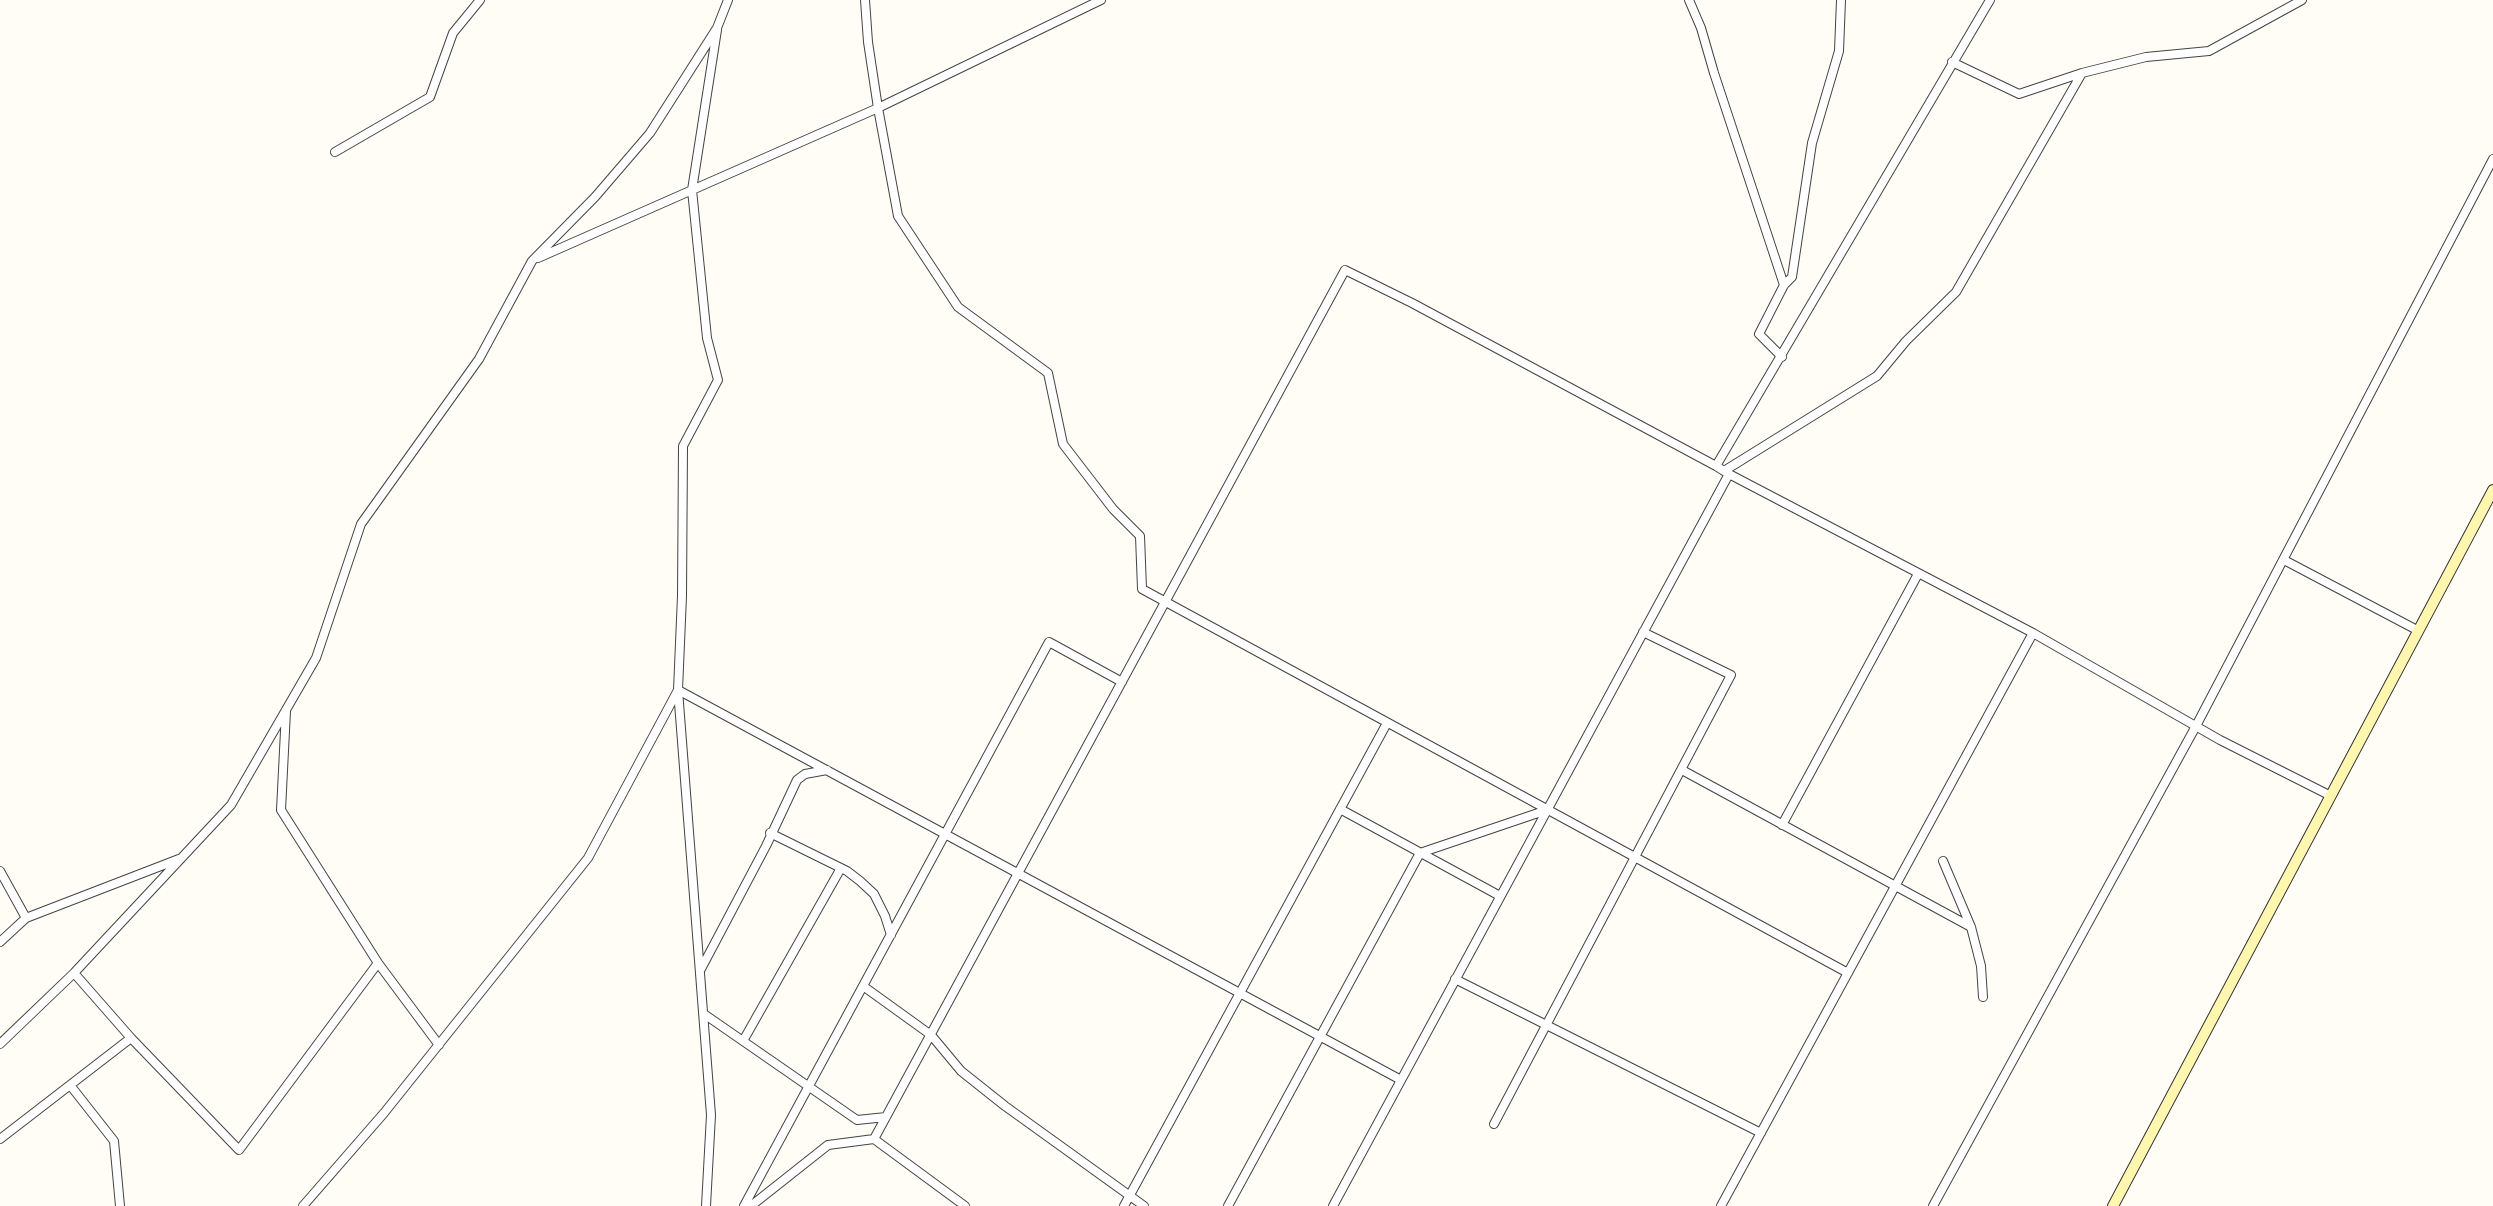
<!DOCTYPE html>
<html>
<head>
<meta charset="utf-8">
<style>
	body { margin:0 }
	canvas { display:block; background:#fffdf5 }
</style>
</head>
<body>
<canvas width="2493" height="1206"></canvas>
<script>
const c = document.querySelector('canvas').getContext('2d');
c.lineJoin = 'round';
const toPath = rows => new Path2D(rows.map(r => 'M' + r).join(''));
function strokePath(path, color, width, dash) { c.strokeStyle = color; c.lineWidth = width; c.lineCap = dash ? 'butt' : 'round'; c.setLineDash(dash || []); c.stroke(path); }
const street = toPath([
	[865,0,868,42,878,108,898,216,958,307,1048,373,1063,444,1113,509,1140,536,1142,589,1848,973],
	[1689,0,1701,28,1714,73,1784,285],
	[1952,62,2019,94,2082,73],
	[335,152,430,97,453,33,480,0],
	[538,258,878,108,1101,0],
	[1782,357,1759,334,1784,285,1792,277,1812,143,1839,51,1841,0],
	[1716,466,1990,0],
	[1724,471,1877,376,1906,341,1956,292,2082,73,2146,57,2209,51,2302,0],
	[2284,560,2417,630],
	[286,711,281,810,378,963,439,1045],
	[1682,770,1971,927],
	[1340,809,1500,896],
	[1782,825,1918,574],
	[770,833,847,871,860,881,874,894,885,916,891,935],
	[1943,861,1971,927,1981,966,1983,997],
	[0,871,26,918],
	[0,942,26,918,179,859],
	[701,969,766,846,797,780,805,774,827,770],
	[74,973,131,1038,239,1150,378,963],
	[1455,979,1761,1133],
	[863,986,931,1035,961,1071,1005,1106,1144,1206],
	[704,1014,857,1120,886,1117],
	[743,1041,841,868],
	[0,1044,74,973,231,805,316,658,361,524,479,359,532,261,595,197,650,133,717,28,728,0],
	[70,1085,114,1141,120,1206],
	[1494,1124,1731,675,1643,632],
	[0,1139,131,1038],
	[874,1139,1345,270,1412,303,1716,466,1729,474,2033,633,2220,740,2331,796],
	[303,1206,384,1113,588,858,678,690,1401,1080],
	[706,1206,711,1115,678,690,682,596,683,446,718,380,707,338,692,190,717,30],
	[744,1206,1049,642,1122,682],
	[751,1206,828,1145,874,1139,965,1206],
	[1124,1206,1387,723],
	[1228,1206,1420,853,1547,810],
	[1333,1206,1729,474],
	[1721,1206,2033,633],
	[1933,1206,2196,726,2493,159]
]);
const secondary = toPath([
	[2113,1206,2493,490]
]);
strokePath(street, '#444', 10);
strokePath(secondary, '#333', 12);
strokePath(street, '#fff', 8);
strokePath(secondary, '#fff6b0', 10);
</script>
</body>
</html>
